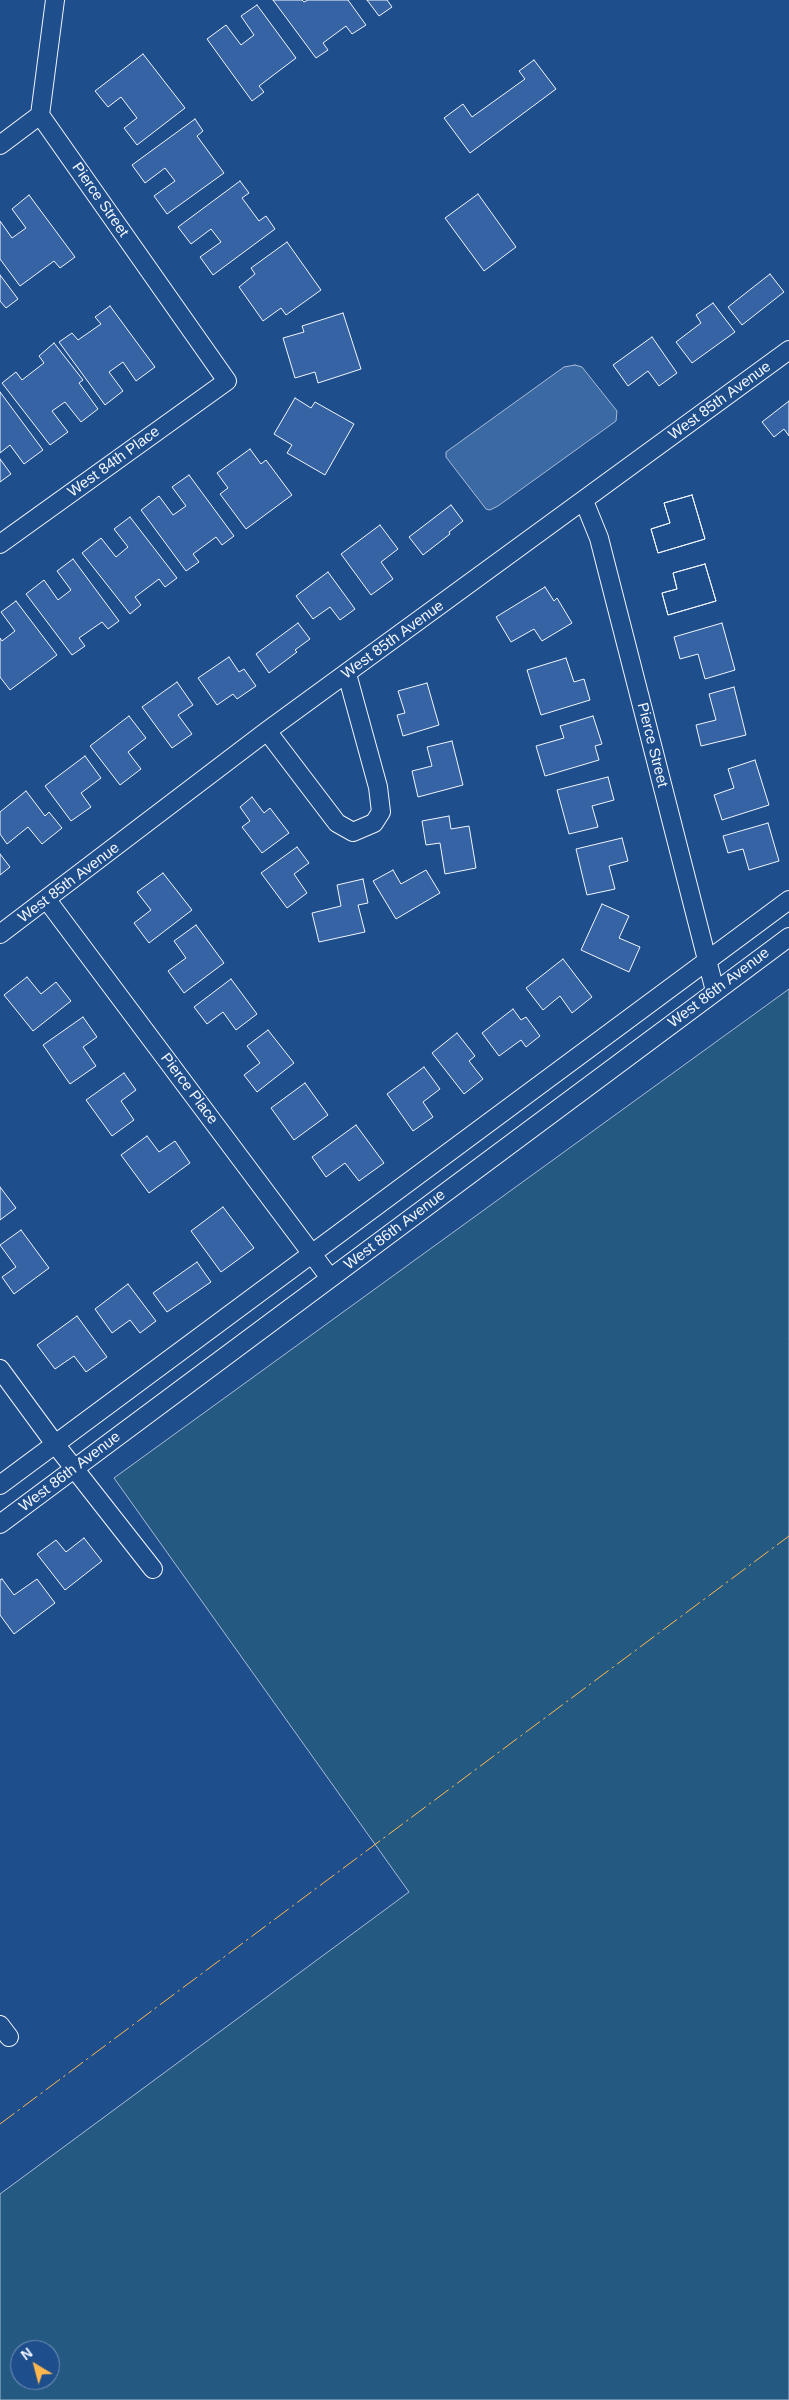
<!DOCTYPE html>
<html>
<head>
<meta charset="utf-8">
<style>
	body { margin:0 }
	#map { position:relative; width:789px; height:2400px; overflow:hidden; background:#1f4e8c; font-family:Helvetica,sans-serif }
	canvas { display:block }
	.north { position:absolute; left:10px; top:2340px; width:50px; height:50px; box-sizing:border-box; background:#1f4e8c; border:1px solid #7391ba; border-radius:50%; rotate:323deg; font-size:14px; font-weight:700; line-height:20px; text-align:center; color:#f2f6ff }
	.north::after { content:''; display:block; margin:auto; width:18px; height:22px; background:#ffb74d; clip-path:polygon(50% 0,100% 100%,50% 72%,0 100%) }
</style>
</head>
<body>
<div id="map">
<canvas width="789" height="2400"></canvas>
<div class="north">N</div>
</div>
<script>
const c = document.querySelector('canvas').getContext('2d');
c.lineJoin = 'round';
function paint(path, color) { c.fillStyle = color; c.fill(path, 'evenodd'); }
const toPath = rows => new Path2D(rows.map(r => 'M' + r).join(''));
function strokePath(path, color, width, dash) { c.strokeStyle = color; c.lineWidth = width; c.lineCap = dash ? 'butt' : 'round'; c.setLineDash(dash || []); c.stroke(path); }
function label(font, color, halo, rows, align = 'center') {
  c.font = font + ' Helvetica,sans-serif'; c.lineWidth = 4; c.setLineDash([]); c.textBaseline = 'middle'; c.strokeStyle = halo; c.fillStyle = color; for (const [text, x, y, turn = 0] of rows) {
    c.save(); c.translate(x, y); c.rotate((+turn || 0) * Math.PI / 180); c.textAlign = isNaN(turn) ? turn : align; if (halo) c.strokeText(text, 0, 0); c.fillText(text, 0, 0); c.restore();
  }
}
const green = toPath([
	[789,989,789,2400,0,2400,0,2194,409,1892,114,1478,789,989],
	[20,2350,50,2350,50,2380,20,2380,20,2350]
]);
paint(green, '#245a82');
strokePath(green, '#a8bbd7', 1);
const water = toPath([
	[575,365,582,367,617,411,616,421,498,506,490,510,486,509,446,457,446,452,564,367,575,365]
]);
paint(water, '#3b69a3');
strokePath(water, '#a8bbd7', 1);
const building = toPath([
	[273,0,302,0,304,2,308,0,348,0,366,25,352,34,346,26,323,43,328,50,316,58,273,0],
	[367,0,387,0,392,7,379,16,367,0],
	[257,5,296,58,259,86,264,92,252,101,207,39,226,25,241,45,254,35,241,16,257,5],
	[143,54,185,108,137,145,124,128,137,118,121,97,108,107,95,91,143,54],
	[534,60,556,89,470,153,444,118,463,104,472,117,525,79,519,71,534,60],
	[195,119,203,131,197,136,224,173,167,214,154,196,175,181,165,168,145,183,132,165,195,119],
	[240,181,249,193,242,198,259,221,266,216,275,229,213,275,200,257,221,242,211,229,191,244,178,227,240,181],
	[478,194,516,247,484,271,445,218,478,194],
	[29,195,75,257,60,268,54,261,20,286,0,259,0,221,12,238,26,228,12,209,29,195],
	[287,242,321,290,286,315,281,308,263,321,239,287,255,274,251,268,287,242],
	[770,274,784,292,742,325,728,307,770,274],
	[0,275,18,299,6,308,0,301,0,275],
	[713,303,735,332,692,363,676,342,701,323,696,315,713,303],
	[110,306,155,367,136,381,123,362,109,372,123,391,105,405,59,342,72,333,78,340,101,324,95,317,110,306],
	[343,313,361,369,318,383,315,372,295,378,283,338,304,332,302,326,343,313],
	[652,337,677,373,659,386,648,371,628,386,613,365,652,337],
	[54,343,83,380,79,383,98,409,81,422,65,402,52,411,68,432,50,445,2,383,16,372,22,380,44,363,39,356,54,343],
	[0,392,43,450,24,464,10,445,0,453,0,392],
	[295,398,311,408,315,402,354,424,325,475,287,453,292,445,274,434,295,398],
	[789,401,789,436,784,429,774,437,762,422,789,401],
	[250,449,261,464,266,460,292,495,246,529,220,494,228,488,217,473,250,449],
	[0,459,11,474,0,482,0,459],
	[189,475,234,536,222,545,216,537,193,554,199,562,186,571,141,510,159,496,173,515,186,506,172,487,189,475],
	[692,495,705,539,658,553,651,529,670,523,664,503,692,495],
	[692,495,705,539,658,553,651,529,670,523,664,503,692,495],
	[451,505,463,521,449,532,450,534,423,555,409,537,451,505],
	[130,517,177,578,165,587,159,579,135,597,141,605,130,614,82,553,101,538,116,557,128,547,114,529,130,517],
	[380,525,398,549,381,562,393,579,371,595,341,554,380,525],
	[73,559,119,621,108,629,102,622,79,638,85,646,72,655,26,594,44,580,58,600,71,590,57,571,73,559],
	[705,564,716,601,668,615,662,593,677,589,673,573,705,564],
	[705,564,716,601,668,615,662,593,677,589,673,573,705,564],
	[328,572,355,609,340,620,330,607,313,619,296,596,328,572],
	[545,587,554,601,557,598,572,623,542,641,534,629,511,642,496,617,545,587],
	[16,601,57,655,10,690,0,677,0,638,2,641,15,631,1,612,16,601],
	[298,623,310,639,295,650,297,652,269,673,256,654,298,623],
	[722,623,735,670,705,679,698,654,680,659,674,637,722,623],
	[229,657,239,672,244,669,256,686,237,699,233,694,217,705,198,678,229,657],
	[566,658,574,682,584,679,590,700,541,715,527,670,566,658],
	[177,682,193,705,178,715,192,734,172,748,142,707,177,682],
	[427,683,439,725,403,736,397,715,405,713,398,691,427,683],
	[734,687,746,735,701,746,696,725,716,720,709,694,734,687],
	[129,716,146,738,128,752,141,769,120,785,90,746,129,716],
	[593,716,602,744,595,746,599,760,545,776,536,746,564,738,560,726,593,716],
	[452,741,463,785,418,797,412,771,432,766,427,747,452,741],
	[85,756,101,778,81,793,91,807,71,821,45,786,85,756],
	[755,760,769,805,722,820,714,795,734,788,728,769,755,760],
	[608,777,614,800,592,806,598,827,569,834,557,790,608,777],
	[26,791,45,816,49,812,62,828,42,844,28,827,7,844,0,834,0,812,26,791],
	[252,797,264,813,270,808,289,833,262,853,242,827,250,821,240,807,252,797],
	[449,816,451,829,469,826,476,868,445,874,440,843,426,845,422,821,449,816],
	[768,823,779,861,749,870,743,849,728,853,723,836,768,823],
	[622,838,628,861,609,866,615,889,587,895,576,849,622,838],
	[297,847,309,863,294,874,307,893,287,908,261,873,297,847],
	[0,854,10,867,0,875,0,854],
	[393,870,401,884,426,870,440,893,396,919,373,881,393,870],
	[163,873,192,910,149,943,134,923,151,910,137,892,163,873],
	[363,879,368,903,358,905,365,932,319,942,312,913,341,906,337,885,363,879],
	[602,904,629,916,619,938,640,947,629,972,581,950,602,904],
	[196,925,224,963,184,993,168,971,186,958,174,941,196,925],
	[563,959,592,997,572,1013,560,996,543,1010,526,988,563,959],
	[27,977,41,994,56,982,71,1001,33,1031,4,995,27,977],
	[231,979,257,1014,236,1030,223,1012,207,1024,194,1007,231,979],
	[513,1009,521,1020,526,1017,540,1036,526,1047,521,1040,499,1056,482,1033,513,1009],
	[83,1017,97,1037,83,1047,96,1066,70,1084,43,1045,83,1017],
	[268,1030,294,1063,257,1092,244,1075,260,1063,247,1046,268,1030],
	[457,1033,475,1056,469,1061,483,1079,464,1094,432,1053,457,1033],
	[424,1067,440,1089,423,1102,433,1117,413,1131,387,1094,424,1067],
	[124,1073,136,1090,121,1101,134,1120,112,1136,86,1100,124,1073],
	[305,1083,328,1115,294,1140,271,1108,305,1083],
	[356,1125,384,1163,359,1181,345,1163,326,1177,312,1157,356,1125],
	[147,1136,159,1152,175,1141,190,1163,149,1193,121,1155,147,1136],
	[0,1187,16,1208,0,1220,0,1187],
	[223,1207,254,1248,221,1272,191,1231,223,1207],
	[21,1230,49,1268,14,1294,2,1277,16,1267,0,1245,21,1230],
	[197,1262,211,1282,167,1312,153,1293,197,1262],
	[128,1284,156,1321,140,1333,130,1320,112,1333,95,1309,128,1284],
	[77,1316,107,1357,86,1372,74,1356,55,1369,37,1345,77,1316],
	[84,1538,102,1561,65,1590,37,1554,56,1540,66,1552,84,1538],
	[2,1579,14,1595,37,1579,55,1603,14,1634,0,1615,0,1580,2,1579]
]);
paint(building, '#3563a3');
strokePath(building, '#f2f6ff', 1);
const street = toPath([
	[0,145,40,115],
	[584,501,599,538,715,991],
	[0,544,227,381,40,115,55,0],
	[267,731,337,823,353,832,374,823,381,812,378,787,347,674],
	[47,900,330,1278],
	[0,934,267,731,789,350],
	[0,1369,55,1444,153,1569],
	[0,1485,789,900],
	[0,1524,789,937],
	[0,2025,9,2037]
]);
strokePath(street, '#f2f6ff', 20);
strokePath(street, '#1f4e8c', 18);
strokePath(toPath([
	[0,2124,789,1536]
]), '#ffb74d', 1, [18, 4, 2.5, 4]);
label('15px', '#f2f6ff', '#1f4e8c', [
	["Pierce Street",100,200,55],
	["West 85th Avenue",720,401,-36],
	["West 84th Place",114,462,-36],
	["West 85th Avenue",393,640,-36],
	["Pierce Street",652,745,76],
	["West 85th Avenue",69,883,-37],
	["West 86th Avenue",719,988,-37],
	["Pierce Place",189,1089,53],
	["West 86th Avenue",395,1230,-37],
	["West 86th Avenue",70,1472,-37]
]);
</script>
</body>
</html>
